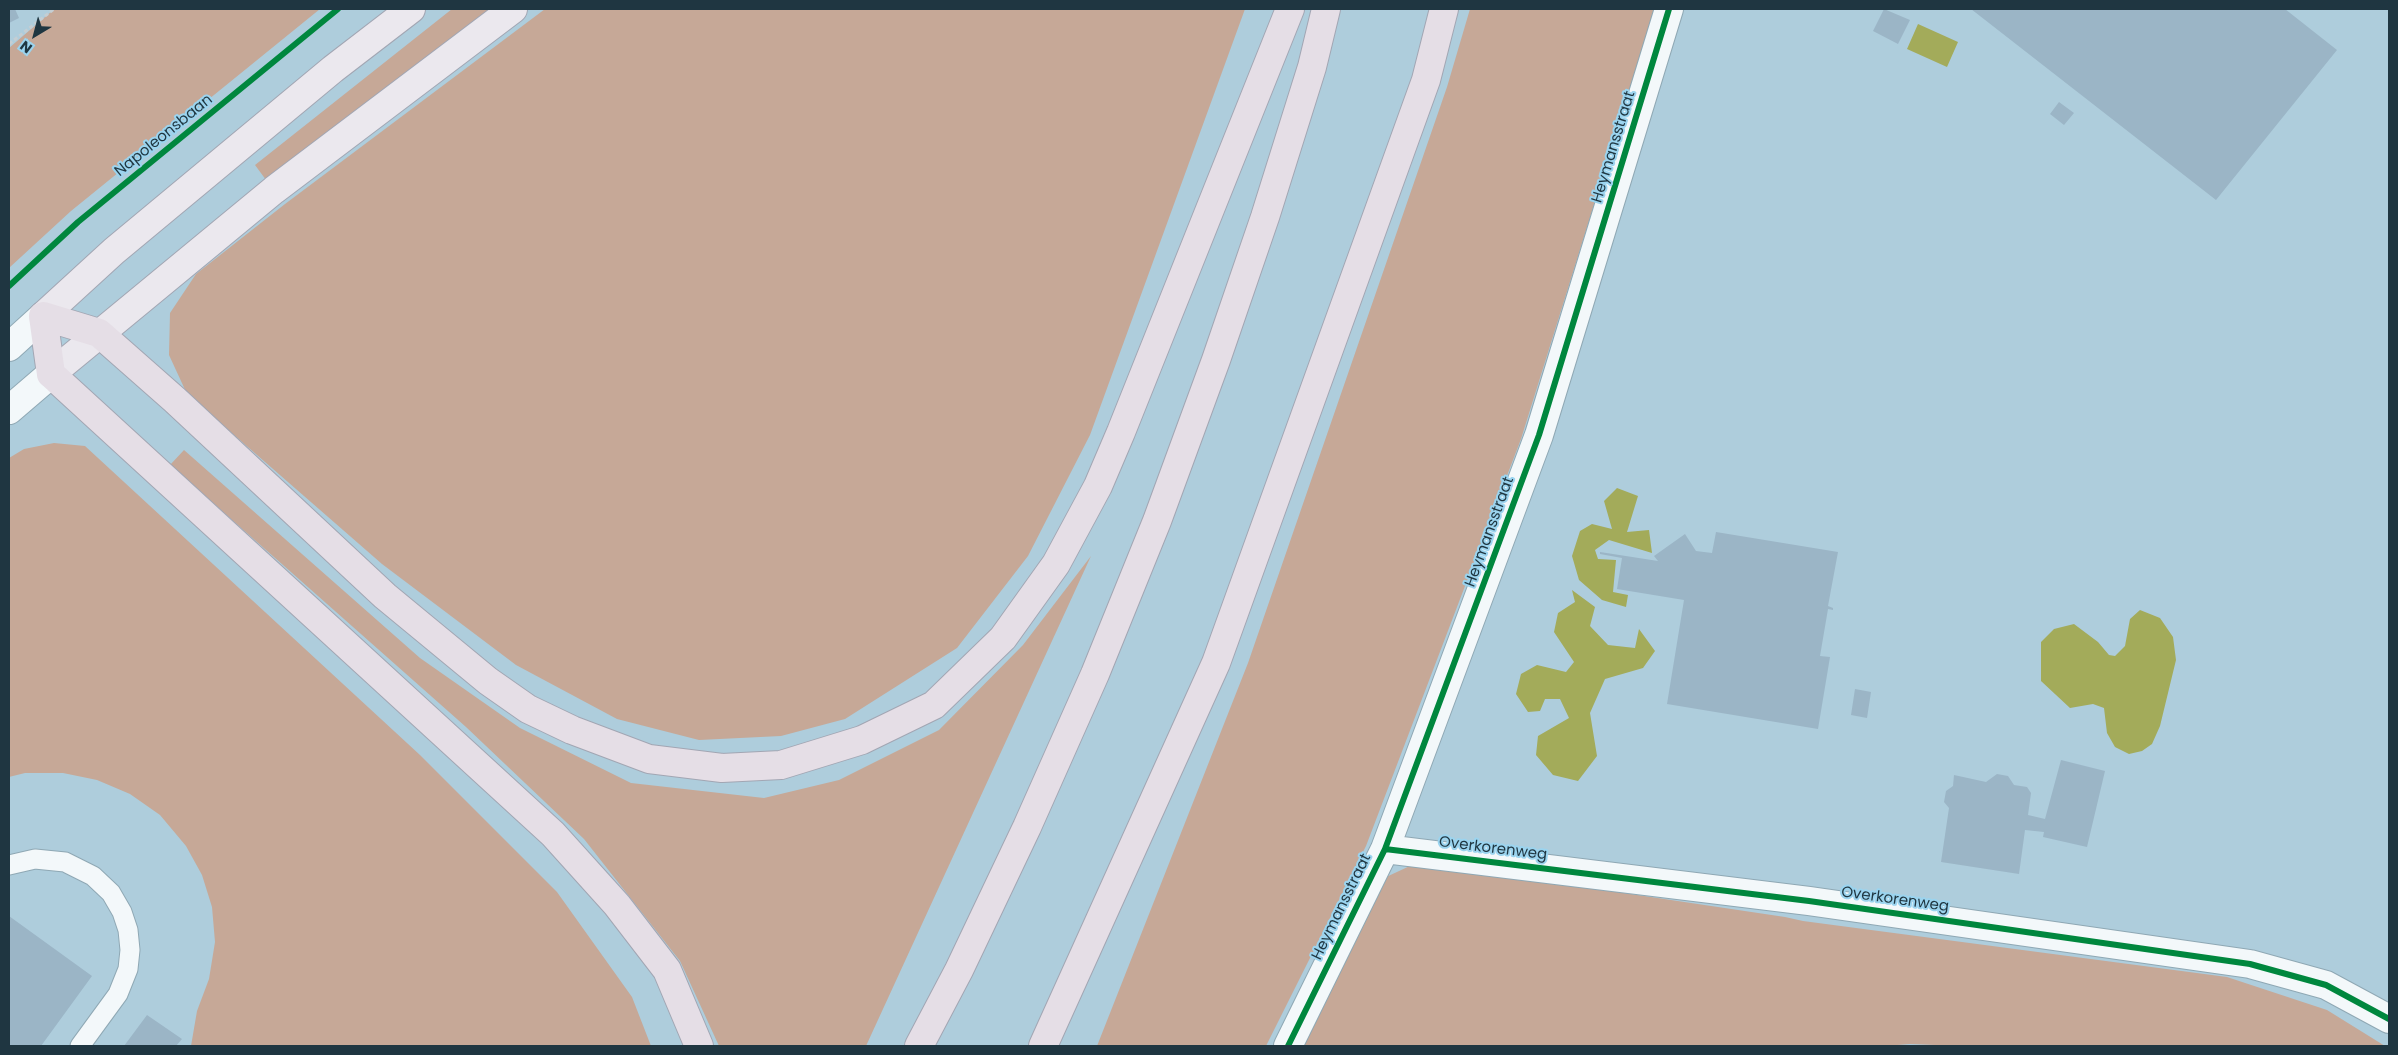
<!DOCTYPE html>
<html>
<head>
<meta charset="utf-8">
<style>
	body { margin:0 }
	#map { position:relative; width:2398px; height:1055px; overflow:hidden; background:#aecddc; font-family:Poppins,sans-serif }
	canvas { display:block }
	.frame { position:absolute; inset:0; border:10px solid #1f3641; pointer-events:none }
	.north { position:absolute; left:10px; top:10px; width:50px; height:50px; -webkit-text-stroke:4px #9bd4ef; paint-order:stroke; rotate:217deg; font-size:14px; font-weight:700; line-height:20px; text-align:center; color:#1f3641 }
	.north::after { content:''; display:block; margin:auto; width:18px; height:22px; background:#1f3641; clip-path:polygon(50% 0,100% 100%,50% 72%,0 100%) }
</style>
</head>
<body>
<div id="map">
<canvas width="2398" height="1055"></canvas>
<div class="frame"></div>
<div class="north">N</div>
</div>
<script>
const c = document.querySelector('canvas').getContext('2d');
c.lineJoin = 'round';
function paint(path, color) { c.fillStyle = color; c.fill(path, 'evenodd'); }
const toPath = rows => new Path2D(rows.map(r => 'M' + r).join(''));
function strokePath(path, color, width, dash) { c.strokeStyle = color; c.lineWidth = width; c.lineCap = dash ? 'butt' : 'round'; c.setLineDash(dash || []); c.stroke(path); }
function label(font, color, halo, rows, align = 'center') {
  c.font = font + ' Poppins,sans-serif'; c.lineWidth = 4; c.setLineDash([]); c.textBaseline = 'middle'; c.strokeStyle = halo; c.fillStyle = color; for (const [text, x, y, turn = 0] of rows) {
    c.save(); c.translate(x, y); c.rotate((+turn || 0) * Math.PI / 180); c.textAlign = isNaN(turn) ? turn : align; if (halo) c.strokeText(text, 0, 0); c.fillText(text, 0, 0); c.restore();
  }
}
paint(toPath([
	[51,9,320,9,71,211,9,268,9,48,52,11],
	[452,9,497,9,269,184,255,165],
	[545,9,1245,9,1090,435,1028,556,957,648,845,719,781,736,699,740,617,719,516,665,382,564,187,394,169,355,170,313,196,274,285,204],
	[1470,9,1655,9,1521,439,1366,846,1266,1046,1097,1046,1248,663,1447,87],
	[54,443,85,446,420,755,557,892,632,997,651,1046,191,1046,197,1011,209,979,215,942,212,907,202,875,186,846,160,815,130,794,97,780,63,773,25,773,9,777,9,458,24,449],
	[184,450,420,658,520,728,631,783,764,798,839,780,939,730,1023,645,1091,556,866,1046,719,1046,680,961,584,839,466,727,170,465],
	[1412,865,1624,893,1785,917,1803,921,2227,977,2327,1010,2385,1046,1960,1046,1910,1044,1885,1046,1303,1046,1384,878]
]), '#c6a897');
paint(toPath([
	[1918,24,1958,42,1947,67,1907,49],
	[1617,488,1638,496,1627,532,1649,530,1652,553,1609,540,1595,550,1598,559,1616,560,1613,592,1628,595,1626,607,1602,600,1579,580,1572,556,1580,531,1592,524,1612,529,1604,501],
	[1572,590,1595,607,1590,626,1608,645,1635,648,1639,629,1655,651,1643,668,1605,679,1590,713,1597,756,1578,781,1553,775,1536,755,1538,736,1569,718,1560,699,1545,699,1540,711,1528,712,1516,694,1521,674,1537,665,1566,672,1574,662,1554,632,1558,613,1575,602],
	[2140,610,2160,618,2173,637,2176,660,2160,726,2152,744,2142,751,2129,754,2115,747,2107,733,2104,708,2093,704,2070,708,2041,681,2041,642,2054,629,2074,624,2098,642,2109,655,2115,656,2125,646,2130,619]
]), '#a3ab5a');
paint(toPath([
	[9,9,15,9,19,18,9,23],
	[1884,9,1910,20,1898,44,1873,31],
	[1971,9,2285,9,2337,50,2216,200],
	[2059,102,2074,113,2064,125,2050,114],
	[1716,532,1838,552,1828,606,1833,608,1833,610,1828,609,1820,656,1830,657,1818,729,1667,704,1684,600,1617,589,1622,558,1600,554,1600,552,1658,561,1654,556,1685,534,1696,551,1712,553],
	[1855,689,1871,692,1867,718,1851,715],
	[2061,760,2105,771,2087,847,2043,837,2044,832,2025,830,2019,874,1941,862,1949,808,1944,802,1946,791,1953,786,1954,775,1986,782,1997,774,2008,776,2014,785,2027,787,2031,793,2028,815,2045,819],
	[9,916,92,976,41,1046,9,1046],
	[147,1015,182,1039,176,1046,124,1046]
]), '#9bb5c6');
const service = toPath([
	[9,865,35,859,65,862,93,876,111,893,122,912,128,930,130,950,128,969,118,994,80,1046]
]);
const minor = toPath([
	[1385,849,1809,901,2250,964,2326,985,2389,1019],
	[1288,1046,1385,849,1539,435,1669,9]
]);
const tertiary = toPath([
	[9,347,43,316],
	[9,410,51,374]
]);
const primary = toPath([
	[43,316,114,251,333,69,411,9],
	[51,374,274,190,513,9]
]);
const motorway = toPath([
	[699,1046,667,970,617,905,553,834,51,374,43,316,99,333,175,400,385,596,488,681,528,709,572,730,649,759,722,768,781,765,862,740,934,705,1003,638,1056,564,1098,486,1121,432,1290,9],
	[919,1046,959,970,1027,827,1095,674,1157,521,1216,360,1265,217,1312,67,1326,9],
	[1043,1046,1216,663,1426,80,1444,9]
]);
strokePath(service, '#8fa8b4', 21);
strokePath(minor, '#8fa8b4', 30);
strokePath(tertiary, '#8fa8b4', 30);
strokePath(primary, '#a2a6b3', 30);
strokePath(motorway, '#a2a6b3', 30);
strokePath(toPath([
	[9,44,54,9]
]), '#c4ced3', 3, [4, 2.5]);
strokePath(service, '#f3f8fa', 19);
strokePath(minor, '#f3f8fa', 28);
strokePath(tertiary, '#f3f8fa', 28);
strokePath(primary, '#ebe8ee', 28);
strokePath(motorway, '#e5dee6', 28);
strokePath(toPath([
	[9,286,78,222,338,9],
	[1385,849,1809,901,2250,964,2326,985,2389,1019],
	[1288,1046,1385,849,1539,435,1669,9]
]), '#00873e', 6);
label('15px', '#1f3641', '#9bd4ef', [
	["Napoleonsbaan",164,136,-39],
	["Heymansstraat",1614,147,-73],
	["Heymansstraat",1490,532,-70],
	["Overkorenweg",1493,849,7],
	["Overkorenweg",1895,900,8],
	["Heymansstraat",1342,907,-64]
]);
</script>
</body>
</html>
